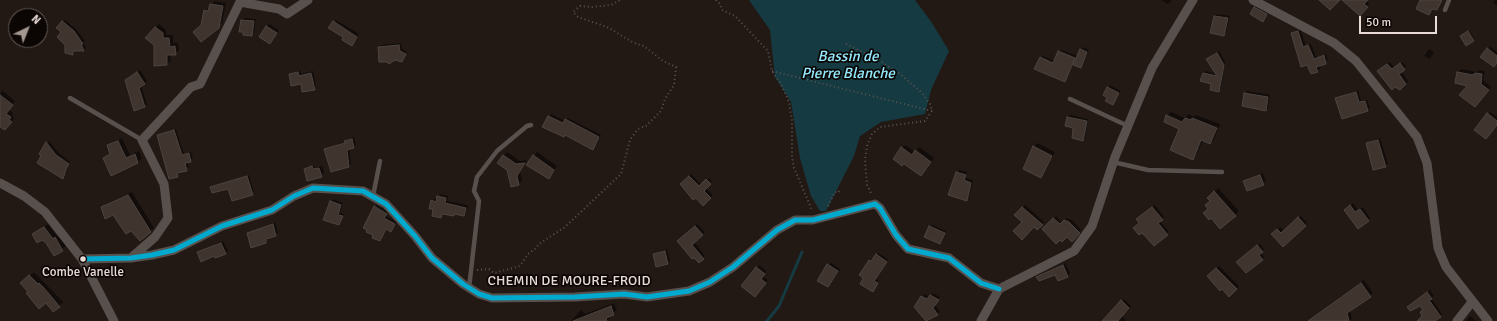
<!DOCTYPE html>
<html>
<head>
<meta charset="utf-8">
<style>
	body { margin:0 }
	#map { position:relative; width:1497px; height:321px; overflow:hidden; background:#221915; font-family:Signika,sans-serif }
	canvas { display:block }
	.north { position:absolute; left:8px; top:8px; width:40px; height:40px; box-sizing:border-box; background:#0b0503; border:1px solid #635b57; border-radius:50%; rotate:43deg; font-size:11px; font-weight:700; line-height:16px; text-align:center; color:#e8dbd6 }
	.north::after { content:''; display:block; margin:auto; width:14px; height:18px; background:#a39792; clip-path:polygon(50% 0,100% 100%,50% 72%,0 100%) }
	.scale { position:absolute; left:1359px; top:16px; width:78px; height:18px; box-sizing:border-box; border:2px solid #e8dbd6; border-top:0; padding-left:5px; font-size:12px; line-height:14px; white-space:nowrap; color:#e8dbd6; -webkit-text-stroke:3px #0b0503; paint-order:stroke }
</style>
</head>
<body>
<div id="map">
<canvas width="1497" height="321"></canvas>
<div class="north">N</div>
<div class="scale">50 m</div>
</div>
<script>
const c = document.querySelector('canvas').getContext('2d');
c.lineJoin = 'round';
function paint(path, color) { c.fillStyle = color; c.fill(path, 'evenodd'); }
const toPath = rows => new Path2D(rows.map(r => 'M' + r).join(''));
function strokePath(path, color, width, dash) { c.strokeStyle = color; c.lineWidth = width; c.lineCap = dash ? 'butt' : 'round'; c.setLineDash(dash || []); c.stroke(path); }
function label(font, color, halo, rows, align = 'center') {
  c.font = font + ' Signika,sans-serif'; c.lineWidth = 3.5; c.setLineDash([]); c.textBaseline = 'middle'; c.strokeStyle = halo; c.fillStyle = color; for (const [text, x, y, turn = 0] of rows) {
    c.save(); c.translate(x, y); c.rotate((+turn || 0) * Math.PI / 180); c.textAlign = isNaN(turn) ? turn : align; if (halo) c.strokeText(text, 0, 0); c.fillText(text, 0, 0); c.restore();
  }
}
paint(toPath([
	[749,0,915,0,932,23,949,51,931,90,925,114,881,122,860,136,854,156,826,211,820,211,811,196,800,158,791,102,775,77,770,30]
]), '#163a41');
paint(toPath([
	[1161,0,1172,0,1168,4],
	[1344,0,1367,0,1369,5,1360,15],
	[1496,0,1497,0,1497,6,1493,2],
	[214,1,226,3,222,23,218,27,202,25,205,10,210,7],
	[1257,6,1268,12,1265,18,1255,8],
	[1217,14,1230,16,1226,32,1224,35,1211,32,1215,16],
	[244,18,256,19,254,32,252,35,242,20],
	[65,20,76,29,85,41,83,42,86,48,84,50,75,50,73,54,66,52,62,32,58,28],
	[336,20,359,34,353,44,345,37,334,22],
	[159,24,166,30,166,35,173,35,173,43,178,43,179,50,175,54,170,54,171,61,167,64,154,44,147,38],
	[269,24,279,30,272,41,267,27],
	[1300,29,1306,46,1311,44,1316,57,1326,54,1328,60,1319,65,1320,68,1318,71,1311,73,1292,33],
	[1470,31,1474,39,1466,44,1462,35],
	[401,43,402,49,407,52,401,61,379,47,381,45],
	[1490,46,1497,52,1497,62,1488,49],
	[1083,47,1089,50,1083,64,1081,67,1073,64,1065,81,1040,58,1042,56,1055,61,1061,50,1078,56],
	[1429,49,1434,52,1430,59,1424,56],
	[1219,51,1225,62,1221,88,1219,91,1204,73,1206,71,1216,74,1208,59],
	[1390,62,1394,68,1402,62,1406,66,1401,71,1408,81,1406,84,1380,69],
	[1461,69,1477,72,1479,70,1485,71,1483,80,1491,87,1475,106,1469,85,1458,73],
	[140,70,147,81,141,86,147,104,144,106,129,78],
	[300,70,301,74,313,71,316,86,314,89,301,83,290,74],
	[1110,85,1121,91,1115,101,1108,88],
	[1358,90,1361,101,1367,100,1370,108,1343,118,1336,98],
	[3,91,15,101,9,110,13,113,12,116,14,118,8,126,0,126,0,94],
	[1247,91,1270,95,1268,107,1266,110,1245,93],
	[1171,112,1185,118,1189,114,1194,117,1196,115,1220,124,1214,139,1210,143,1203,140,1196,155,1193,159,1180,128,1167,116],
	[1490,112,1497,117,1497,124,1476,130],
	[551,114,565,121,568,118,601,135,595,147,592,149,566,134,543,127],
	[1070,115,1088,119,1085,137,1082,140,1068,117],
	[176,129,184,154,191,152,193,158,187,162,189,167,179,172,177,176,158,136],
	[354,137,356,145,349,148,351,164,349,166,326,150],
	[122,138,130,155,139,151,142,158,138,162,111,174,104,158,111,153,108,146],
	[1380,138,1388,164,1385,166,1367,143],
	[49,141,58,152,70,162,63,178,40,153],
	[1037,143,1055,152,1041,177,1034,147],
	[905,145,915,152,919,147,934,158,921,175,902,148],
	[507,152,520,161,527,160,520,172,522,180,519,184,503,156],
	[537,152,557,166,548,178,528,165],
	[314,165,315,168,322,166,324,173,321,176,305,169],
	[959,170,967,172,966,178,973,180,969,198,967,200,949,195],
	[1263,173,1266,182,1248,190,1245,181],
	[691,174,701,184,709,178,712,181,706,188,713,195,703,204,681,184],
	[249,175,254,192,252,194,229,188,211,187],
	[1218,188,1239,211,1235,215,1211,217,1209,209,1211,201,1208,198],
	[132,192,154,228,150,231,131,230,114,214,102,207,106,204],
	[440,194,448,196,447,201,468,205,466,213,464,215,456,213,454,215,444,213,441,217,434,209,432,201,434,199,437,199],
	[333,199,343,203,340,213,344,214,339,224,331,202],
	[1353,203,1358,210,1363,207,1370,218,1368,220,1347,208],
	[376,205,388,212,386,216,397,222,391,231,386,228,380,240,369,229],
	[1025,205,1044,222,1037,229,1023,222,1016,215],
	[1155,205,1164,217,1160,221,1169,232,1167,234,1140,223,1140,217],
	[1056,216,1062,223,1067,218,1072,220,1081,230,1072,240,1067,235,1043,229],
	[1301,216,1307,223,1283,246,1273,234,1280,227,1284,231],
	[275,222,278,233,268,237,266,242,248,234],
	[48,224,57,236,59,234,66,246,54,255,46,242,33,234],
	[697,224,705,232,694,242,705,256,699,261,678,242],
	[932,225,946,231,940,243,929,227],
	[223,241,228,251,225,254,215,255,198,252],
	[1260,244,1264,249,1261,253,1264,257,1262,259,1240,260],
	[667,249,670,261,668,263,654,254],
	[878,253,888,259,875,279,879,281,874,288,860,275,870,260,872,258,874,259],
	[831,263,840,269,828,286,828,265],
	[1065,263,1070,273,1067,276,1056,274,1038,277],
	[759,265,766,271,762,276,768,280,757,293,743,285],
	[1219,266,1239,286,1230,295,1208,276],
	[34,272,63,302,53,311,46,302,39,308,21,283],
	[1364,280,1373,293,1350,310,1352,319,1349,321,1312,321,1315,316],
	[1430,290,1434,296,1431,298,1442,314,1433,321,1421,321,1423,319,1421,313,1424,310,1420,305,1411,304],
	[933,293,940,297,935,305,940,312,927,321,916,307,924,294,930,297],
	[1124,299,1131,306,1122,316,1126,320,1125,321,1103,321],
	[614,303,617,310,610,315,610,318,607,321,571,321,581,310,585,314],
	[1470,316,1476,321,1466,321]
]), '#0007');
strokePath(toPath([
	[767,321,779,306,802,252]
]), '#163a41', 3);
const building = toPath([
	[1319,0,1340,0,1330,10,1319,0],
	[1342,0,1368,0,1364,4,1368,7,1360,16,1342,0],
	[1420,0,1442,0,1437,10,1432,9,1429,15,1416,9,1420,0],
	[210,4,223,6,219,28,201,42,193,32,201,25,204,10,208,11,210,4],
	[1254,7,1267,14,1263,22,1250,14,1254,7],
	[1214,16,1228,18,1224,36,1210,33,1214,16],
	[241,20,254,21,252,36,243,35,243,32,239,32,241,20],
	[62,21,74,31,83,44,81,44,84,51,73,51,73,55,65,53,65,45,57,37,61,32,56,28,62,21],
	[333,21,357,37,352,46,342,40,343,37,328,28,333,21],
	[266,26,277,33,270,44,259,37,266,26],
	[155,27,163,33,163,38,169,38,170,47,175,46,176,55,167,55,167,65,154,66,154,45,145,38,155,27],
	[1298,31,1303,47,1308,45,1314,59,1324,55,1326,64,1316,67,1318,72,1311,74,1307,65,1301,67,1291,33,1298,31],
	[1468,31,1474,41,1466,46,1460,36,1468,31],
	[399,45,400,51,406,54,402,62,395,60,389,64,387,62,379,62,378,47,399,45],
	[1487,48,1497,56,1497,63,1494,67,1480,57,1487,48],
	[1080,49,1087,52,1081,68,1073,65,1080,49],
	[1058,51,1075,58,1065,82,1034,69,1040,57,1053,63,1058,51],
	[1217,53,1224,65,1219,92,1210,90,1211,84,1200,81,1203,73,1217,76,1206,59,1217,53],
	[1400,63,1405,70,1399,74,1406,84,1400,90,1395,87,1392,90,1377,71,1387,64,1392,69,1400,63],
	[137,72,145,84,139,88,145,107,134,111,125,80,137,72],
	[298,72,299,76,311,73,315,90,302,92,301,84,291,86,289,74,298,72],
	[1457,72,1473,75,1475,73,1482,74,1481,84,1489,90,1475,107,1459,95,1467,86,1455,83,1457,72],
	[1107,87,1119,93,1113,105,1105,101,1107,98,1103,95,1107,87],
	[1356,92,1359,102,1365,101,1368,111,1342,119,1335,98,1356,92],
	[1244,93,1268,97,1266,111,1242,106,1244,93],
	[0,95,13,105,6,114,11,117,9,120,12,122,5,130,0,127,0,95],
	[1487,113,1497,121,1497,125,1486,139,1474,130,1487,113],
	[1166,115,1182,122,1185,118,1191,120,1192,118,1217,128,1210,144,1201,140,1193,160,1170,150,1179,129,1164,122,1166,115],
	[548,116,563,123,565,119,599,137,593,150,565,135,564,137,542,127,548,116],
	[1067,117,1087,121,1083,141,1072,138,1073,128,1065,126,1067,117],
	[174,130,182,155,189,153,191,162,185,163,187,171,177,173,178,177,169,179,157,135,174,130],
	[352,139,354,148,347,150,349,167,331,172,324,149,345,143,344,141,352,139],
	[1378,140,1386,167,1373,170,1366,143,1378,140],
	[118,141,126,158,135,154,138,163,111,176,103,158,110,154,107,145,118,141],
	[46,142,56,155,69,164,66,169,63,179,37,163,41,156,39,154,46,142],
	[1033,146,1052,156,1041,178,1023,169,1033,146],
	[901,147,912,155,915,150,931,162,921,176,904,164,902,166,893,159,901,147],
	[503,155,516,164,525,163,517,176,519,185,511,187,507,170,497,163,503,155],
	[533,155,554,170,549,179,526,165,533,155],
	[312,166,313,169,319,168,322,177,307,181,304,169,312,166],
	[956,172,966,175,964,180,971,183,967,201,948,195,956,172],
	[1260,175,1264,185,1247,191,1243,181,1260,175],
	[247,176,253,195,232,201,228,189,212,193,210,187,247,176],
	[689,176,699,186,706,179,711,184,704,191,711,198,703,206,696,198,693,200,680,184,689,176],
	[1214,191,1236,216,1220,229,1211,218,1209,220,1203,213,1208,209,1205,205,1210,201,1207,198,1214,191],
	[128,195,151,232,140,241,131,231,126,234,113,215,105,219,101,207,128,195],
	[437,196,446,198,445,203,466,208,464,216,454,214,454,216,442,214,441,218,432,216,433,209,429,209,431,200,436,202,437,196],
	[330,201,341,205,338,215,343,216,339,225,323,220,330,201],
	[1350,205,1355,212,1360,209,1369,221,1358,229,1344,210,1350,205],
	[374,206,387,214,384,218,395,224,391,232,386,229,380,241,372,238,373,235,366,232,367,230,363,228,374,206],
	[1022,207,1043,225,1037,230,1034,227,1022,240,1013,231,1022,222,1014,215,1022,207],
	[1152,207,1163,220,1158,223,1168,235,1154,246,1142,233,1139,235,1133,228,1139,223,1136,219,1152,207],
	[1298,217,1306,226,1283,247,1271,234,1277,229,1281,233,1298,217],
	[1053,218,1060,224,1064,220,1069,222,1080,233,1072,242,1067,237,1062,242,1060,240,1056,244,1042,229,1053,218],
	[273,224,276,236,266,239,266,243,251,248,247,233,273,224],
	[695,226,703,235,692,245,704,259,699,263,694,258,692,259,677,241,695,226],
	[929,226,945,233,940,244,924,237,929,226],
	[44,227,53,239,55,237,63,251,54,256,46,243,42,240,37,243,32,234,44,227],
	[221,243,226,254,215,258,214,256,201,262,197,252,221,243],
	[1257,245,1263,252,1259,255,1263,260,1246,273,1236,262,1257,245],
	[665,251,668,264,656,267,653,254,665,251],
	[876,254,887,262,874,281,878,283,873,292,860,284,863,278,859,275,869,260,871,261,876,254],
	[827,264,838,271,828,287,817,281,827,264],
	[1063,265,1068,277,1058,281,1055,275,1039,281,1036,277,1063,265],
	[756,267,765,274,761,279,766,283,755,297,741,286,756,267],
	[1216,268,1237,289,1229,297,1222,289,1220,291,1207,276,1216,268],
	[29,275,38,284,39,283,44,288,60,307,53,312,46,303,39,309,26,293,28,292,20,283,29,275],
	[1361,283,1371,297,1347,313,1349,321,1308,321,1361,283],
	[1427,292,1432,299,1429,300,1441,317,1435,321,1417,321,1422,316,1420,312,1423,310,1420,306,1410,311,1407,307,1427,292],
	[930,295,939,300,933,308,938,315,926,321,914,307,921,296,927,299,930,295],
	[1121,300,1129,308,1118,321,1102,321,1121,300],
	[611,306,614,315,606,318,607,321,573,321,611,306]
]);
paint(building, '#40342e');
strokePath(building, '#4c4440', 1);
strokePath(toPath([
	[716,0,720,4,722,10,735,16,768,51,772,71,781,84,789,102,792,121,792,157,794,168,812,210],
	[846,44,879,60,900,74,922,93,930,104,932,111,925,121,880,127,872,134,867,146,865,160,867,185,872,195],
	[772,71,932,111],
	[828,206,835,192,838,193,839,191],
	[477,270,489,269,494,273,520,266,528,254,536,248,539,244,565,227,621,174,630,140,638,129,646,126,661,111,665,99,674,85,676,67,663,61,644,46,634,43,607,27,578,17,573,12,580,6,592,7,611,5,620,0]
]), '#595350', 2, [1, 3]);
strokePath(toPath([
	[1445,10,1449,0],
	[70,98,142,140],
	[1070,99,1128,126],
	[1113,162,1148,170,1222,172],
	[373,196,380,161],
	[469,288,479,201,474,191,477,177,497,151,527,126,531,125]
]), '#58504c', 4.5);
strokePath(toPath([
	[1253,0,1334,43,1356,61,1417,137,1427,163,1438,248,1446,267,1488,321],
	[0,183,24,196,45,212,82,259,114,321],
	[131,258,155,237,168,218,164,184,142,140,191,87,200,84,240,2,279,9,287,14,308,0],
	[82,259,131,258,152,255,174,250,222,226,272,210,294,196,313,188,363,191,386,204,415,236,432,258,463,284,479,294,492,298,575,297,624,294,647,297,689,291,710,282,733,267,777,230,795,220,813,220,875,204,880,208,896,235,908,249,949,258,981,283,999,289],
	[981,321,999,289,1074,251,1092,226,1115,157,1152,68,1193,0],
	[1457,321,1472,302]
]), '#58504c', 9);
strokePath(toPath([
	[82,259,131,258,152,255,174,250,222,226,272,210,294,196,313,188,363,191,386,204,415,236,432,258,463,284,479,294,492,298,575,297,624,294,647,297,689,291,710,282,733,267,777,230,795,220,813,220,875,204,880,208,896,235,908,249,949,258,981,283,999,289]
]), '#00a9ce', 5);
for (const [x, y, r, color] of [
	[83,259,3.5,"#e8dbd6"]
]) { const dot = new Path2D(); dot.arc(x, y, r, 0, 2 * Math.PI); c.fillStyle = color; c.fill(dot); strokePath(dot, '#0b0503', 1.5); }
label('13px', '#e8dbd6', '#0b0503', [
	["Combe Vanelle",83,273]
]);
label('14px', '#e8dbd6', '#0b0503', [
	["CHEMIN DE MOURE-FROID",569,281]
]);
label('italic 15px', '#93e9fe', '#0b0503', [
	["Bassin de",848,57],
	["Pierre Blanche",848,74]
]);
</script>
</body>
</html>
